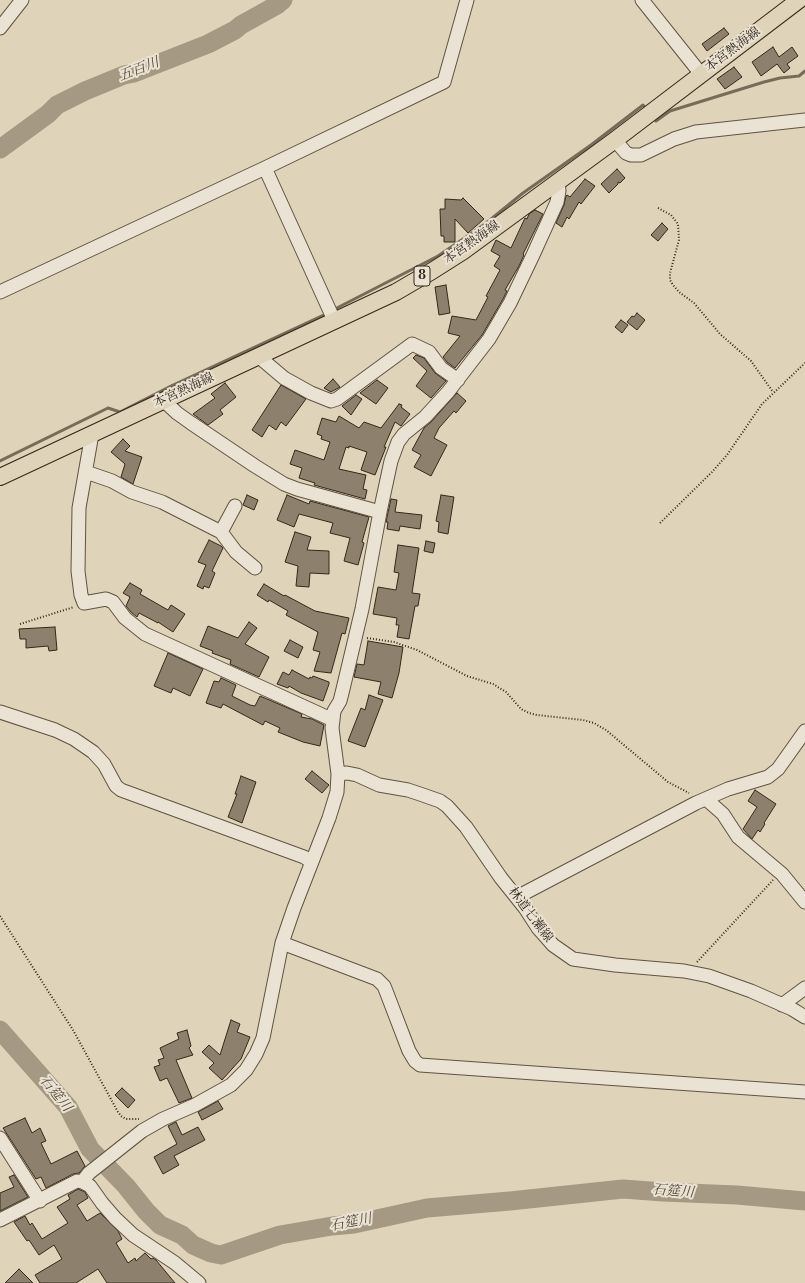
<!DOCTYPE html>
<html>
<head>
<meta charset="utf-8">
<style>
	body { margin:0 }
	canvas { display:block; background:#dfd3b9 }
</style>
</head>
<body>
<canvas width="805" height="1283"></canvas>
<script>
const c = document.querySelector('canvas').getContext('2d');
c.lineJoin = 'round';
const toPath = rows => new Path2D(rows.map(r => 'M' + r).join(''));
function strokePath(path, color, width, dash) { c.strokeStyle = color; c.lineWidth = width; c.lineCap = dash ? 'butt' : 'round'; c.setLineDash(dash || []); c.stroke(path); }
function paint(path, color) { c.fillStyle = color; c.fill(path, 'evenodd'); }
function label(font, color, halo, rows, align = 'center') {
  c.font = font + ' "Libre Bodoni","Noto Serif JP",serif'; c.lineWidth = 4; c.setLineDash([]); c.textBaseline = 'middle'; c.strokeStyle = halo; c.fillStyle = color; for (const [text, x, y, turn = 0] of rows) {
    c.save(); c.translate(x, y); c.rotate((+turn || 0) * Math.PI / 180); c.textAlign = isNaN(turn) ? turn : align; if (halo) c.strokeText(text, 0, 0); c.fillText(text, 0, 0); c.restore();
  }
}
strokePath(toPath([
	[653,117,656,121,670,111,764,82,780,78,799,76,805,71],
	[333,310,438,256,485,224,523,193,591,145,643,105,646,109],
	[0,461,108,408,120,412,171,386,328,313]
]), '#786c59', 3);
strokePath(toPath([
	[0,149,48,114,57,105,85,91,124,75,134,73,208,44,235,30,241,25,277,5,283,0],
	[0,1030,68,1107,90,1149,126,1186,146,1211,160,1225,182,1235,193,1245,211,1253,221,1255,280,1235,332,1226,354,1224,427,1208,510,1201,623,1189,663,1192,737,1195,805,1201]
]), '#a59983', 19);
const building = toPath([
	[724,28,729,34,707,51,702,44,724,28],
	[773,47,779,57,792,47,798,56,787,64,790,68,784,73,777,64,761,76,752,62,773,47],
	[734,67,742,77,725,89,717,79,734,67],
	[617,169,625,178,620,183,618,182,618,184,609,193,601,184,617,169],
	[585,179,595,186,581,204,579,202,569,219,567,217,562,227,556,223,564,205,566,196,567,195,570,197,585,179],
	[463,198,484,219,468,233,455,219,455,242,444,242,444,236,441,236,440,209,445,209,445,199,461,200,463,198],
	[535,210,543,214,523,254,524,255,519,266,505,290,507,291,503,299,482,335,455,368,447,362,443,357,460,336,448,333,452,316,476,320,488,297,486,296,500,270,494,266,500,256,491,251,496,240,511,248,525,218,527,219,529,214,535,210],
	[662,223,668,229,658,241,651,235,662,223],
	[446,285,450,313,439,315,435,287,446,285],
	[637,313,645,320,637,330,627,322,632,316,634,317,637,313],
	[621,320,628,325,622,333,615,327,621,320],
	[416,355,424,358,435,373,446,381,431,398,416,386,427,371,413,358,416,355],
	[333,379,340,387,331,392,324,388,333,379],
	[377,380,388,388,376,404,360,393,377,380],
	[225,383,236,397,220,410,223,414,208,425,193,414,215,398,211,394,225,383],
	[281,385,306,399,286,426,281,422,276,430,269,425,262,437,252,430,281,385],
	[457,393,466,401,456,413,454,411,439,428,434,438,447,445,431,476,414,467,421,455,412,450,424,428,431,422,457,393],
	[356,395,362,399,351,415,342,406,356,395],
	[399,404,402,405,401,407,410,414,401,426,395,422,384,447,386,447,375,475,361,470,367,452,349,446,349,448,346,447,339,469,366,475,363,489,367,490,365,499,314,485,315,483,299,478,302,468,290,464,295,450,324,460,330,442,321,439,322,436,317,434,322,418,336,422,339,416,359,428,364,422,381,428,399,404],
	[123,439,130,446,125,451,142,457,133,484,121,477,125,464,111,452,123,439],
	[247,495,258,500,254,510,243,505,247,495],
	[287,495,309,504,310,501,369,517,362,542,364,543,358,565,344,561,350,538,330,533,333,523,299,514,294,527,277,520,287,495],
	[441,495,454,497,448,534,438,532,439,522,436,521,441,495],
	[391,499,397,500,395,512,422,515,420,529,400,526,399,531,387,529,388,522,386,522,391,499],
	[295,532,311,537,307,550,329,551,329,574,310,573,309,587,296,586,298,566,285,562,295,532],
	[209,540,221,546,223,548,212,571,215,573,209,588,204,586,203,589,197,586,206,565,198,562,209,540],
	[426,541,435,543,433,553,424,551,426,541],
	[398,545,419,548,412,593,420,594,418,606,415,606,409,639,397,637,399,625,396,625,397,618,373,614,378,587,396,590,399,573,394,572,398,545],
	[130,583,142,590,140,594,168,610,171,605,185,614,173,632,158,622,158,623,139,613,137,617,131,612,126,606,130,597,123,593,130,583],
	[264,584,284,596,285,595,315,611,349,618,345,634,342,633,331,673,314,671,320,652,313,650,318,632,286,615,288,611,269,600,268,602,257,595,264,584],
	[249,622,257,628,245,644,269,657,259,677,230,664,231,660,212,653,213,651,200,646,208,626,238,638,249,622],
	[55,627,57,650,49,651,48,646,26,648,26,639,20,639,19,629,55,627],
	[290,640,303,647,298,658,284,651,290,640],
	[368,641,403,647,399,673,392,698,378,694,381,682,354,677,357,664,364,665,368,641],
	[168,653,203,669,190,696,173,688,171,693,154,686,168,653],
	[292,670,309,679,310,677,312,678,313,676,329,682,329,684,323,701,301,693,289,686,288,688,277,684,283,672,289,675,292,670],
	[221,678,236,685,232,696,250,705,255,706,260,696,302,714,301,717,312,719,324,725,320,746,303,742,278,732,280,728,265,721,263,725,223,704,221,708,206,703,214,681,219,682,221,678],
	[369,695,383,700,365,747,348,741,361,708,365,710,369,695],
	[312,771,329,785,322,793,305,779,312,771],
	[241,776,256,782,242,823,228,817,237,794,235,794,241,776],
	[755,790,776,804,764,823,765,824,760,832,758,830,752,839,743,829,757,807,748,801,755,790],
	[231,1020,240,1024,237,1032,250,1037,241,1059,222,1080,209,1068,214,1063,202,1052,209,1045,220,1055,231,1020],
	[187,1030,191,1046,189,1048,193,1055,176,1060,192,1098,179,1103,167,1078,160,1081,154,1067,160,1065,158,1060,164,1058,160,1048,179,1039,177,1033,187,1030],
	[122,1088,135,1100,128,1108,115,1095,122,1088],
	[218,1101,223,1109,202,1120,198,1112,218,1101],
	[25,1118,32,1133,40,1128,46,1141,41,1143,51,1164,77,1151,85,1166,79,1173,73,1174,46,1188,41,1177,36,1179,3,1128,25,1118],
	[176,1122,182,1135,198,1127,205,1140,174,1156,179,1165,163,1174,154,1157,177,1144,168,1126,176,1122],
	[14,1175,28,1197,0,1211,0,1193,14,1187,9,1177,14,1175],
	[78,1189,85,1192,88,1198,77,1205,87,1221,100,1213,118,1231,122,1239,116,1243,128,1263,135,1258,136,1261,145,1253,151,1259,153,1258,156,1260,175,1283,107,1283,98,1269,76,1283,40,1283,35,1275,62,1259,54,1245,39,1255,29,1240,27,1241,14,1222,25,1216,30,1225,32,1223,42,1239,68,1223,57,1207,70,1199,68,1195,78,1189],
	[19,1269,33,1283,5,1283,19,1269]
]);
paint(building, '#8d816d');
strokePath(building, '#35281a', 1);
const minor = toPath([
	[642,0,701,74],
	[0,28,22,0],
	[615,140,626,153,631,155,641,155,674,139,696,132,805,120],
	[265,168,334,320],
	[0,292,265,168,444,82,467,0],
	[258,356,284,378,311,393,331,401,337,399,412,344,429,352,441,368,458,380],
	[163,400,177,413,191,423,255,466,284,484,297,489,380,512],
	[92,434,79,508,78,571,81,595,84,603,106,599,113,602,125,618,145,634,333,720],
	[86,472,112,481,132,492,162,502,221,532,236,552,255,568],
	[221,532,235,506],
	[0,712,55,730,74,739,93,752,104,764,116,786,121,790,304,857,312,862],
	[338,774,347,773,357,775,379,785,408,790,420,794,440,801,447,806,466,827,501,878,525,908,538,928,553,945,573,959,615,965,684,971,709,976,751,991,792,1009,805,1017],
	[706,799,723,814,738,837,782,874,805,902],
	[517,897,696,803,728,789,768,777,778,769,805,731],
	[282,943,377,979,384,986,386,991,409,1051,415,1061,420,1065,805,1092],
	[782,1005,805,988],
	[0,1138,40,1201],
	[82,1182,89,1173,142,1131,163,1119,195,1105,231,1085,246,1070,256,1054,263,1038,282,943,294,908,329,818,337,792,338,774,332,728,334,711,340,701,343,689,362,609,380,512,391,461,398,442,404,434,425,417,448,392,489,339,510,303,533,255,557,202,559,191,558,181],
	[0,1220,77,1181,82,1182,90,1186,102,1203,115,1218,133,1235,175,1263,199,1283]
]);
const major = toPath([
	[0,477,396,292,432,271,462,252,615,140,799,0]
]);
strokePath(minor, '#605342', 15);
strokePath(major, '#35281a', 18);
strokePath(toPath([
	[658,208,671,215,678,224,679,240,670,273,670,280,673,285,679,292,694,303,720,334,751,361,773,392],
	[660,523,712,472,727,455,762,404,805,363],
	[20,624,74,607],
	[367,638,394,642,417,650,467,676,493,684,506,692,521,709,529,713,537,715,583,720,594,723,606,730,668,782,689,793],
	[0,916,73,1030,118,1112,121,1116,126,1119,139,1119],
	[697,962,773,880]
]), '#35281a', 2, [1, 2]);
strokePath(minor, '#eae2d2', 13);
strokePath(major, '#dfd3b9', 16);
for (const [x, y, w] of [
	[422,276,16]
]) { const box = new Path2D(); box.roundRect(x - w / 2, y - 10, w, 20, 3); c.fillStyle = '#eae2d2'; c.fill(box); strokePath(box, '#35281a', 1); }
label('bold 12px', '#35281a', null, [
	["8",422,276]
]);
label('13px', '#35281a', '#eae2d2', [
	["本宮熱海線",733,50,-37],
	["本宮熱海線",472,243,-35],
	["本宮熱海線",184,391,-25],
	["林道七瀬線",530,915,53]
]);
label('italic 14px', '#574a3a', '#eae2d2', [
	["五百川",139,70,-21],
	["石筵川",55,1094,51],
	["石筵川",673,1192,4],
	["石筵川",351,1223,-11]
]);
</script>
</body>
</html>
